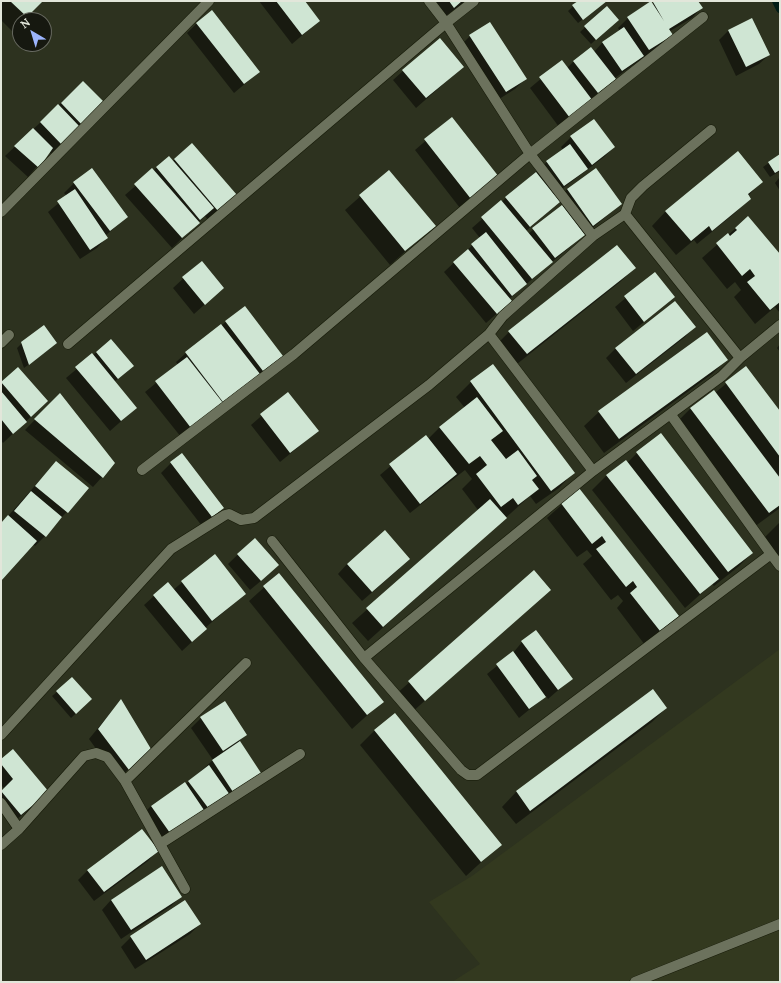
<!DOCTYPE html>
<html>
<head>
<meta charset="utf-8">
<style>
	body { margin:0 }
	#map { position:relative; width:781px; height:983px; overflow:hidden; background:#2d321f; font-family:Lora,serif }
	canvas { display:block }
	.frame { position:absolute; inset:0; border:2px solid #e2e6da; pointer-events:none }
	.north { position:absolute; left:12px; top:12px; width:40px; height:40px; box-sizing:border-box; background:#161810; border:1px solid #686a61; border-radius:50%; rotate:322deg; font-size:11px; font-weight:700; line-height:16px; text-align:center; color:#e2e6da }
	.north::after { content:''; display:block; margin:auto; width:14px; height:18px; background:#9cb4fd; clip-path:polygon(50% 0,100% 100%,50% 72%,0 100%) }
</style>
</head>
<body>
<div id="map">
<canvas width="781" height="983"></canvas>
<div class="frame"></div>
<div class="north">N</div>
</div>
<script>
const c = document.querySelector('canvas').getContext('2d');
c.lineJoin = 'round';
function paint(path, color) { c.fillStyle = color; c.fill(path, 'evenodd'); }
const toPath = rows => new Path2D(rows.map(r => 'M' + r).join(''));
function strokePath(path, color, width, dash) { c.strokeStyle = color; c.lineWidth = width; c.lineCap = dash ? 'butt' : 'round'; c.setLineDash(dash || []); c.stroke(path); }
paint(toPath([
	[780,649,780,982,452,982,480,964,429,902,472,876]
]), '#33391f');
paint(toPath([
	[1,1,42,1,23,20,20,20,20,23,12,31,1,20],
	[259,1,304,1,319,21,292,44],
	[423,1,466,1,439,21],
	[579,1,606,1,578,23,568,11],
	[657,1,697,1,701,8,692,18,670,31,672,35,662,44,615,78,559,127,530,88,562,61,567,68,574,61,594,52,602,43,620,31,618,28,628,18],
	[607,7,613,24,591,44,580,32],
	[197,23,259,72,234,93,187,33],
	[728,31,769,55,759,64,736,76,719,40],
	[470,36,525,79,515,89,496,101,460,46],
	[463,67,416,108,393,80,403,71],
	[83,82,95,114,51,154,49,152,28,177,5,156],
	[451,119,497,177,460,208,415,150],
	[571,137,614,147,604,157,554,195,557,200,567,189,621,204,552,262,509,299,500,311,486,323,444,272,480,238,472,228,547,162,563,150,561,147],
	[559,201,563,206,528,234,526,231],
	[192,145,235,195,208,220,205,216,172,248,125,195,169,157,173,161],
	[780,155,780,171,770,177,763,167],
	[389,171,434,226,390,265,345,210],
	[779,178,780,178,780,191,775,183],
	[762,181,748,196,750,198,735,213,697,244,694,240,676,255,652,226,666,211],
	[74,183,127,217,105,236,106,238,97,248,80,259,48,212,67,196,64,193],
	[736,228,780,256,780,313,775,307,755,324,734,297,741,290,735,282,727,289,702,258],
	[201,262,223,288,194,314,173,288],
	[635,268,620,282,512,368,495,346,509,332],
	[655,273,674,297,633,331,615,307],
	[245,307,282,356,272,365,181,437,145,392,178,365,176,362,186,353],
	[694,327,685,337,626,383,606,358,616,348],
	[111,340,128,371,114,382,136,408,110,431,66,378],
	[22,343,51,348,24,368,17,348],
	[780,344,780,352,777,348],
	[726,360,712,374,604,453,584,426,599,412],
	[493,365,573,473,559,488,536,504,530,496,368,641,352,623,478,510,462,489,472,479,465,470,410,513,380,475,426,436,428,439,440,427,465,408,456,397,471,382],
	[746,367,780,412,780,508,754,527,676,423,690,409,714,391,715,393],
	[18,368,37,411,3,443,1,440,1,383],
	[288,393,318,431,280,462,251,425],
	[59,395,102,477,93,487,25,430],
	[637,453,752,553,738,567,714,586,712,584,685,608,592,490,606,476,625,461,627,463],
	[56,462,88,488,45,536,35,546,33,544,1,579,1,524],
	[171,463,223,508,202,526,161,473],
	[579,489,678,616,645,645,617,608,623,601,618,595,611,600,583,564,592,556,587,550,577,557,547,518],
	[780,522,780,562,763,539],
	[254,539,268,575,250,590,228,564],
	[214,556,245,594,205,628,206,629,182,651,144,605,154,596,173,590],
	[347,564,399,569,362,601,338,574],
	[533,572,549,590,410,714,394,696],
	[279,574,383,701,352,729,249,601],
	[522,642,571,679,548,699,546,696,519,718,487,674,513,653],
	[652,690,666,708,652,722,516,824,502,807,516,792],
	[57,692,86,704,71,718,52,696],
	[121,700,150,749,118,779,89,739],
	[224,702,246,735,239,741,260,773,250,783,159,842,141,816,151,806,185,783,185,785,213,760,191,728,201,718],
	[375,730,500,845,466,876,360,745],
	[1,760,38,802,11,824,1,813,1,791,4,788,1,785],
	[157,851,148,861,94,901,78,880,88,870],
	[181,896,171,906,121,939,102,910,111,900],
	[200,924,190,934,135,969,121,947,131,937]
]), '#0007');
strokePath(toPath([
	[776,1,780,9]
]), '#001b16', 8);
paint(toPath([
	[10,1,43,1,27,17],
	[276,1,305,1,320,21,302,35],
	[449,1,462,1,454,8],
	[578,1,607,1,583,20,572,5],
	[651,1,664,21,653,2,655,1,698,1,703,8,669,29,673,35,649,50,627,17],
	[607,6,619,20,596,40,584,26],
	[212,10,260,72,244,84,196,23],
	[752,18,770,55,746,67,728,30],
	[490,22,527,79,506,92,469,35],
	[624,27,644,56,622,71,602,42],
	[440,38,464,67,426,98,402,70],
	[591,47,616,79,598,93,573,61],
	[562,60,593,101,570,118,539,77],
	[83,81,106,104,83,126,61,103],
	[58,104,80,127,62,145,40,122],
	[452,117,499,177,471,199,424,139],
	[594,119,615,147,592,165,570,136],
	[33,128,53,148,39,168,14,146],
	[192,143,237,195,218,211,174,159],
	[570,144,588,169,564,186,546,161],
	[738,151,763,182,748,194,751,199,712,231,709,226,691,241,665,211],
	[780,154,780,170,775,173,768,162],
	[169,156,214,208,200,220,156,167],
	[92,168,128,217,110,231,73,182],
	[152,168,200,223,182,238,134,184],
	[596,168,622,204,593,226,567,189],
	[389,170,436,226,405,251,359,195],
	[536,172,560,202,530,227,505,197],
	[75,189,108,238,90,250,57,201],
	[501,200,553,262,532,279,481,217],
	[562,205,585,235,555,258,532,228],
	[748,216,780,254,780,302,770,310,747,282,755,276,750,269,742,276,716,243,728,233,730,236,737,230,735,228],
	[486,232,527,284,512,296,471,244],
	[617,245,636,268,527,354,508,331],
	[468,249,512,301,497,314,453,262],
	[202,261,224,288,205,305,182,277],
	[655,272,675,297,644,322,624,296],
	[675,301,696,327,636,374,615,348],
	[245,306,283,356,263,371,225,321],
	[221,324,260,374,223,402,185,352],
	[44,325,57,343,29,365,21,342],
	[707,332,728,360,619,439,598,411],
	[111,339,134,366,118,379,96,352],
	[92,353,137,408,121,421,75,367],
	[187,357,223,403,191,428,155,381],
	[493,364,575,473,551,491,470,381],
	[746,366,780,411,780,457,725,382],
	[18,367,48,401,31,417,1,382],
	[714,390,780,478,780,505,769,513,690,408],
	[1,391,27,422,13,434,1,419],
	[288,392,319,431,290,453,260,414],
	[60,393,115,463,103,478,34,419],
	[477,397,503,431,491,440,506,459,518,450,537,476,532,480,539,489,518,505,513,498,501,507,476,474,487,465,480,456,469,464,439,427],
	[661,433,753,553,728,572,636,452],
	[426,435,457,474,420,504,389,464],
	[182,453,224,508,212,517,170,462],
	[626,460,719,579,700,594,606,475],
	[56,461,89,488,68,513,35,486],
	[579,488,679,616,660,631,630,593,637,587,633,581,626,587,596,549,606,542,602,536,592,544,560,502],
	[31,491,62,517,46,537,14,511],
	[490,499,507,518,383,627,366,608],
	[8,515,37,541,1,581,1,523],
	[385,530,410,559,372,592,347,564],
	[255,538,279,565,261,581,237,554],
	[215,554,246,594,212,621,181,581],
	[534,570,551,590,425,701,408,681],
	[279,573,384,702,367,715,263,586],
	[168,582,207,629,192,642,153,595],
	[536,630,573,679,558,690,521,641],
	[513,651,546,697,529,709,496,664],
	[72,677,92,699,76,714,56,691],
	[653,689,667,708,530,811,516,791],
	[121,699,151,749,129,770,98,729],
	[225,701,247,735,223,751,200,717],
	[395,713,502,845,481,862,374,730],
	[240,741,261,773,233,792,212,760],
	[13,749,49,792,21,815,1,791,13,779,1,764,1,759],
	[209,765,230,795,209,809,188,781],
	[185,782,204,810,170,833,151,806],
	[142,829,159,851,104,892,87,870],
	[162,866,182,897,131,930,111,900],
	[185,900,201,924,146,960,130,936]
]), '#cfe5d3');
const service = toPath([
	[635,982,780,924]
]);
const minor = toPath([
	[429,1,446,23,530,154,593,236],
	[1,212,209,1],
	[625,214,740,358],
	[489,334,593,471],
	[1,343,9,335],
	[68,344,446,23,474,1],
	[671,415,771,554],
	[142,470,294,354,530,154,703,17],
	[272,541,364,658,461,770,468,775,477,775,771,554,780,566],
	[364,658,593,471,722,376,740,358,780,325],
	[1,735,171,549,225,515,229,514,241,520,254,518,429,385,489,334,503,316,593,236,625,214,631,198,643,186,711,130],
	[125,781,246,663],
	[1,803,19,829,1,845],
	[19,829,84,756,96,753,107,757,125,781,185,889],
	[160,844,300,754]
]);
strokePath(service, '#151907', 11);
strokePath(minor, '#151907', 11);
strokePath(service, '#6c725d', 10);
strokePath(minor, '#6c725d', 10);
</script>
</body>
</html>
